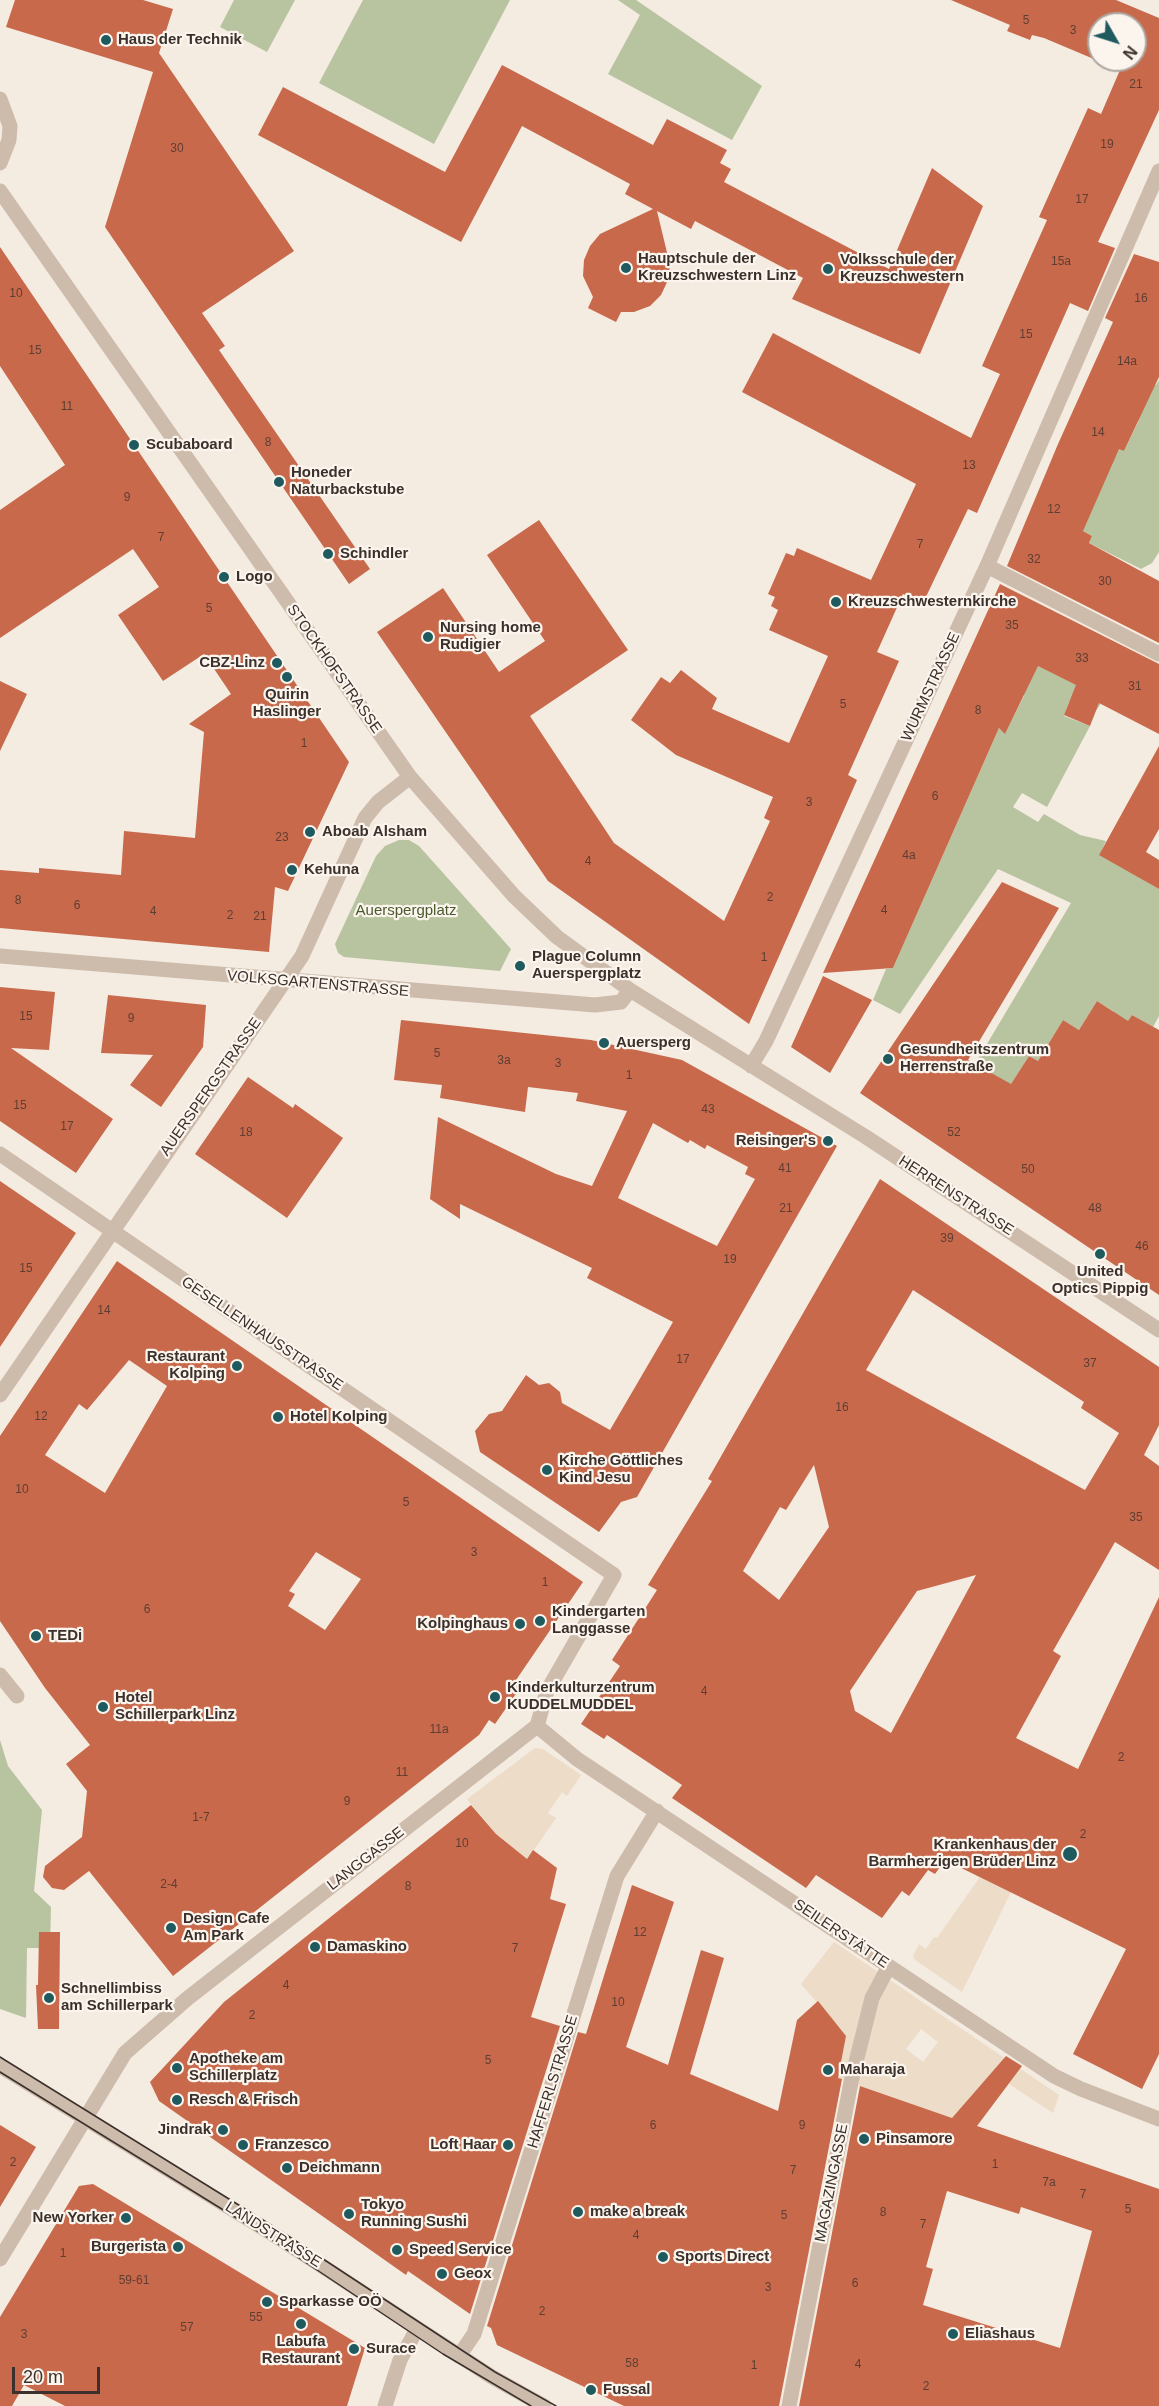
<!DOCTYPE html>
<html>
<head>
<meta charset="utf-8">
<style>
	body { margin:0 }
	#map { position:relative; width:1159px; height:2406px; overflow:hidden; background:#f4ebe1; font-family:Arial,sans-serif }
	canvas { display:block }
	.north { position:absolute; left:1087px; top:12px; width:60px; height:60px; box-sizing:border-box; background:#fbf5ee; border:2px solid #aea6a0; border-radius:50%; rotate:129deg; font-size:16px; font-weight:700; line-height:24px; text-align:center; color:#3b302b }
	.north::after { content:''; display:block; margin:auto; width:21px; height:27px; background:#1f5a5e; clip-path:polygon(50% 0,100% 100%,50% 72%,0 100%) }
	.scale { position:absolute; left:12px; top:2367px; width:88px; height:27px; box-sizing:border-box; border:3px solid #3b302b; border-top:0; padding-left:8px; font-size:18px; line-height:21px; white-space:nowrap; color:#3b302b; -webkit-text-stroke:4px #fbf5ee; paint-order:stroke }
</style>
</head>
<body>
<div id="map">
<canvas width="1159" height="2406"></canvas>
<div class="north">N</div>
<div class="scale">20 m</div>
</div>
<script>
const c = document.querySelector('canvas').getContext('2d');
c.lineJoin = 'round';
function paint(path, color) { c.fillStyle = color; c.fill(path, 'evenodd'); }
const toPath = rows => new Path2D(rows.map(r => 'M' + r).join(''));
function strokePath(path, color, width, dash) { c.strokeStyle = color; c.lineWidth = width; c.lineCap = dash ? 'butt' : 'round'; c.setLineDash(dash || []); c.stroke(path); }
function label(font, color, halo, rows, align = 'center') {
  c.font = font + ' Arial,sans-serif'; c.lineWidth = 4.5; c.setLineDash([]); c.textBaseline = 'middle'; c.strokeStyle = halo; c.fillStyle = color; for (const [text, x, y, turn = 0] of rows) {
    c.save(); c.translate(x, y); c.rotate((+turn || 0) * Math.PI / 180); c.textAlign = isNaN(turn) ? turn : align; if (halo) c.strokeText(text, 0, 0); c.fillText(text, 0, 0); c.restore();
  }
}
paint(toPath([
	[234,0,295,0,267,52,220,27],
	[363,0,510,0,434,144,319,83],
	[618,0,636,0,762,86,732,140,608,74,640,15],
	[1159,380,1159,552,1152,563,1141,569,1089,543,1092,536,1071,524,1119,448,1124,451,1138,422,1149,382,1156,385],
	[1039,666,1104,699,1095,712,1069,702,1064,716,1090,726,1047,807,1022,793,1013,807,1038,822,1044,814,1080,835,1106,841,1100,854,1159,889,1159,1016,1153,1027,1132,1015,1096,1073,1113,1011,1097,1001,1079,1030,1063,1020,1038,1061,1029,1056,991,1116,975,1064,1071,903,998,869,900,1014,873,1000,886,969,893,968,999,728,1005,733,1024,696,1026,668],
	[399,840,409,840,419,846,511,949,500,971,344,957,338,953,335,944,376,856,385,846],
	[0,1740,8,1766,42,1810,34,1891,51,1907,50,1948,27,1948,26,2018,0,2009]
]), '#b8c4a0');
paint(toPath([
	[535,1748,543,1749,581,1775,567,1796,562,1792,548,1813,556,1818,527,1860,497,1835,467,1799],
	[980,1877,1011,1892,962,1992,918,1962,913,1958,914,1954,919,1944,926,1949,934,1937,937,1938],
	[834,1942,1059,2095,1053,2113,1003,2080,988,2077,952,2118,838,2078,846,2036,801,1984],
	[921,2029,938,2042,923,2062,906,2049]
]), '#ecdcc8');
paint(toPath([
	[15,0,143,0,173,9,159,53,294,251,202,313,225,346,219,350,370,569,349,584,105,227,153,72,6,27],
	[951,0,1116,0,1159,18,1159,110,1098,242,1115,248,1088,311,1070,303,977,513,968,509,923,603,903,594,877,652,899,661,848,775,857,780,749,1024,548,881,377,632,443,588,499,672,545,641,487,555,539,520,628,650,530,716,614,843,724,921,770,821,764,818,773,797,676,755,631,720,661,677,670,683,681,670,717,698,712,709,789,743,828,656,769,630,778,610,771,606,775,597,768,594,786,553,794,556,797,548,871,580,916,484,742,392,773,333,971,438,1000,374,982,366,1047,220,1039,217,1088,108,1101,114,1120,70,1044,38,1032,35,1030,40,1007,31,1010,25],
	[1099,24,1135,24,1135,60,1099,60],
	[502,65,653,145,667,119,727,150,720,163,731,169,724,182,889,269,932,168,983,206,920,354,792,299,803,278,695,221,691,229,657,211,670,265,669,278,661,295,650,306,634,312,621,312,616,322,588,308,593,297,583,276,584,260,590,246,600,234,653,209,625,194,630,184,522,126,461,242,258,135,283,87,445,172],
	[0,247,349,762,288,891,275,887,269,952,0,928,0,870,39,873,39,868,121,875,124,831,195,838,204,732,189,724,231,694,204,654,163,681,118,615,159,587,133,549,0,638,0,510,65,465,0,366],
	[1134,254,1159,262,1159,377,1124,451,1119,449,1083,531,1092,536,1089,543,1159,581,1159,643,1007,566,1058,444,1113,322,1105,318],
	[1000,584,1159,664,1159,734,1099,703,1090,726,1064,715,1076,685,1038,666,1005,734,999,728,893,968,823,973],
	[0,681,27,694,0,751],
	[1159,746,1159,829,1146,852,1159,860,1159,889,1099,855],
	[1002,882,1059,908,968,1060,1011,1084,1029,1056,1038,1061,1063,1020,1079,1030,1097,1001,1128,1021,1132,1015,1159,1030,1159,1295,860,1093],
	[823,976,872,1000,830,1073,791,1047],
	[0,987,55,992,49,1050,11,1048,113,1119,76,1173,0,1121],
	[108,995,206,1005,203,1047,161,1107,130,1085,153,1055,101,1053],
	[401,1020,591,1040,682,1060,837,1146,637,1497,621,1502,599,1532,480,1452,475,1431,489,1414,502,1411,526,1375,539,1385,549,1383,560,1392,562,1403,610,1430,673,1322,587,1278,592,1268,460,1204,460,1219,430,1199,438,1117,556,1174,592,1186,627,1111,576,1101,578,1093,528,1087,525,1112,440,1098,442,1085,394,1080],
	[653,1123,688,1143,690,1140,705,1149,707,1145,748,1167,745,1174,755,1179,717,1246,618,1198],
	[248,1077,293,1108,295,1104,343,1138,287,1218,195,1154],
	[880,1179,1159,1367,1159,1425,1144,1455,1159,1466,1159,1570,1115,1542,1053,1651,1061,1656,1016,1738,1078,1769,1159,1597,1159,2054,1142,2089,1073,2054,1126,1949,945,1860,935,1874,928,1870,909,1896,902,1891,882,1918,816,1875,806,1888,672,1798,682,1785,607,1735,604,1739,581,1724,620,1666,612,1660,657,1590,648,1585,712,1481,708,1479],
	[913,1290,1084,1402,1081,1408,1119,1433,1085,1490,866,1370],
	[814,1465,829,1527,779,1600,743,1571,780,1507,786,1510],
	[976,1575,891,1733,855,1711,850,1691,917,1591],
	[0,1181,76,1233,0,1347],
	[117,1261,583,1582,514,1683,520,1688,495,1724,489,1720,479,1735,173,1976,89,1871,64,1890,52,1888,43,1877,45,1866,82,1837,87,1791,66,1764,90,1745,45,1688,0,1621,0,1436],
	[129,1360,167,1386,105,1493,45,1455,79,1404,87,1410],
	[316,1552,361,1579,325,1630,288,1606,295,1594,289,1591],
	[471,1805,496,1834,527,1859,533,1850,557,1868,550,1899,566,1904,531,2017,560,2026,470,2314,408,2271,406,2275,159,2101,150,2082,224,2002],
	[632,1885,674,1902,626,2047,668,2065,701,1950,724,1958,690,2074,778,2111,797,2020,818,2001,846,2036,838,2078,842,2079,779,2406,624,2406,497,2345,491,2328,487,2326,578,2032,586,2034],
	[39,1932,60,1932,59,2029,38,2029,36,1985,38,1985],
	[1006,2056,1022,2066,977,2126,1159,2189,1159,2406,799,2406,860,2086,952,2118],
	[947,2191,1019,2214,1021,2207,1092,2231,1060,2348,923,2305,933,2269,926,2267],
	[0,2125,36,2147,0,2207],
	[93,2184,365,2348,347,2406,65,2406,24,2385,12,2406,0,2406,0,2317,79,2186]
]), '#c8694b');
strokePath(toPath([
	[0,99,10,126,9,140,0,163],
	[0,191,410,777,514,896,557,937,630,990,866,1137,1159,1330],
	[987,566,1159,654],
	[0,956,595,1005,621,1002,630,990],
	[751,1066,766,1041,987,566,1159,171],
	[0,1154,614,1575,547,1691,537,1726,188,1998,125,2053,0,2259],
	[0,1395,302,956,365,818,378,802,410,777],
	[0,1675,17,1696],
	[537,1726,577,1759,1054,2076,1081,2089,1159,2119],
	[0,2066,276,2236,492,2377,544,2406],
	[459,2356,474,2334,617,1876,657,1811],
	[385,2406,400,2360,417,2329],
	[789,2406,851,2082,872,1998,889,1966]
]), '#cdbbac', 15);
strokePath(toPath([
	[0,2057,279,2230,495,2372,556,2406],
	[0,2072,272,2240,443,2354,531,2406]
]), '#3b302b', 1.5);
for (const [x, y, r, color] of [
	[106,40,6,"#1f5a5e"],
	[626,268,6,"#1f5a5e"],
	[828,269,6,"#1f5a5e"],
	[134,445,6,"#1f5a5e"],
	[279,482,6,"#1f5a5e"],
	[328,554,6,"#1f5a5e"],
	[224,577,6,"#1f5a5e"],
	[836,602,6,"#1f5a5e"],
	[428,637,6,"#1f5a5e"],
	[277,663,6,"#1f5a5e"],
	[287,677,6,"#1f5a5e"],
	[310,832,6,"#1f5a5e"],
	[292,870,6,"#1f5a5e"],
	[520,966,6,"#1f5a5e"],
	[604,1043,6,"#1f5a5e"],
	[888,1059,6,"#1f5a5e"],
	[828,1141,6,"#1f5a5e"],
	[1100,1254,6,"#1f5a5e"],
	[237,1366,6,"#1f5a5e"],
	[278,1417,6,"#1f5a5e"],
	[547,1470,6,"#1f5a5e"],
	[540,1621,6,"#1f5a5e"],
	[520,1624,6,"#1f5a5e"],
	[36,1636,6,"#1f5a5e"],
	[495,1697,6,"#1f5a5e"],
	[103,1707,6,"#1f5a5e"],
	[1070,1854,8,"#1f5a5e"],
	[171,1928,6,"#1f5a5e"],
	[315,1947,6,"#1f5a5e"],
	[49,1998,6,"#1f5a5e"],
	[177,2068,6,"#1f5a5e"],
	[828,2070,6,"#1f5a5e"],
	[177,2100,6,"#1f5a5e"],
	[223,2130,6,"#1f5a5e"],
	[864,2139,6,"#1f5a5e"],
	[243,2145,6,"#1f5a5e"],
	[508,2145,6,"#1f5a5e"],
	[287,2168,6,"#1f5a5e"],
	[578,2212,6,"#1f5a5e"],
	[349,2214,6,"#1f5a5e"],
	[126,2218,6,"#1f5a5e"],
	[178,2247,6,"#1f5a5e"],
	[397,2250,6,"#1f5a5e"],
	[663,2257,6,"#1f5a5e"],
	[442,2274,6,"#1f5a5e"],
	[267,2302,6,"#1f5a5e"],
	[301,2324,6,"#1f5a5e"],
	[953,2334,6,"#1f5a5e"],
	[354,2349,6,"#1f5a5e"],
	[591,2390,6,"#1f5a5e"]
]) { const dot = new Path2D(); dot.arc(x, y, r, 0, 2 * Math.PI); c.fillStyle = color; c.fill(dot); strokePath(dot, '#fbf5ee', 2); }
label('12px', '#5e3e33', null, [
	["5",1026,21],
	["3",1073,31],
	["21",1136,85],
	["19",1107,145],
	["30",177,149],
	["17",1082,200],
	["15a",1061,262],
	["10",16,294],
	["16",1141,299],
	["15",1026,335],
	["15",35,351],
	["14a",1127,362],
	["11",67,407],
	["14",1098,433],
	["8",268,443],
	["13",969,466],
	["9",127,498],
	["12",1054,510],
	["7",161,538],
	["7",920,545],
	["32",1034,560],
	["30",1105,582],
	["5",209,609],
	["35",1012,626],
	["33",1082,659],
	["31",1135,687],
	["5",843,705],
	["8",978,711],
	["1",304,744],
	["6",935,797],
	["3",809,803],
	["23",282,838],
	["4a",909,856],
	["4",588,862],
	["2",770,898],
	["8",18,901],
	["6",77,906],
	["4",884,911],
	["4",153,912],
	["2",230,916],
	["21",260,917],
	["1",764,958],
	["15",26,1017],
	["9",131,1019],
	["5",437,1054],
	["3a",504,1061],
	["3",558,1064],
	["1",629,1076],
	["15",20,1106],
	["43",708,1110],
	["17",67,1127],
	["18",246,1133],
	["52",954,1133],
	["41",785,1169],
	["50",1028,1170],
	["21",786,1209],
	["48",1095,1209],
	["39",947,1239],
	["46",1142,1247],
	["19",730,1260],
	["15",26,1269],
	["14",104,1311],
	["17",683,1360],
	["37",1090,1364],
	["16",842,1408],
	["12",41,1417],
	["10",22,1490],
	["5",406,1503],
	["35",1136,1518],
	["3",474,1553],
	["1",545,1583],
	["6",147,1610],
	["4",704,1692],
	["11a",439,1730],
	["2",1121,1758],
	["11",402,1773],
	["9",347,1802],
	["1-7",201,1818],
	["2",1083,1835],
	["10",462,1844],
	["2-4",169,1885],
	["8",408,1887],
	["12",640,1933],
	["7",515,1949],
	["4",286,1986],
	["10",618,2003],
	["2",252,2016],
	["5",488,2061],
	["6",653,2126],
	["9",802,2126],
	["2",13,2163],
	["1",995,2165],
	["7",793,2171],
	["7a",1049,2183],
	["7",1083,2195],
	["5",1128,2210],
	["8",883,2213],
	["5",784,2216],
	["7",923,2225],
	["4",636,2236],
	["1",63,2254],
	["59-61",134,2281],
	["6",855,2284],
	["3",768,2288],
	["2",542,2312],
	["55",256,2318],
	["57",187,2328],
	["3",24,2335],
	["58",632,2364],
	["4",858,2365],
	["1",754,2366],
	["2",926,2387]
]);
label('bold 15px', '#3b302b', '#fbf5ee', [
	["Haus der Technik",118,40],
	["Hauptschule der",638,259],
	["Kreuzschwestern Linz",638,276],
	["Volksschule der",840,260],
	["Kreuzschwestern",840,277],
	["Scubaboard",146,445],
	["Honeder",291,473],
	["Naturbackstube",291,490],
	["Schindler",340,554],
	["Logo",236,577],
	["Kreuzschwesternkirche",848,602],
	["Nursing home",440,628],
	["Rudigier",440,645],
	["CBZ-Linz",265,663,"right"],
	["Quirin",287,695,"center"],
	["Haslinger",287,712,"center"],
	["Aboab Alsham",322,832],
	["Kehuna",304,870],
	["Plague Column",532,957],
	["Auerspergplatz",532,974],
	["Auersperg",616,1043],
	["Gesundheitszentrum",900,1050],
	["Herrenstraße",900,1067],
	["Reisinger's",816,1141,"right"],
	["United",1100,1272,"center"],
	["Optics Pippig",1100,1289,"center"],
	["Restaurant",225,1357,"right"],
	["Kolping",225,1374,"right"],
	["Hotel Kolping",290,1417],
	["Kirche Göttliches",559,1461],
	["Kind Jesu",559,1478],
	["Kindergarten",552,1612],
	["Langgasse",552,1629],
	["Kolpinghaus",508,1624,"right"],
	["TEDi",48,1636],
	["Kinderkulturzentrum",507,1688],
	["KUDDELMUDDEL",507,1705],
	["Hotel",115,1698],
	["Schillerpark Linz",115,1715],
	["Krankenhaus der",1056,1845,"right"],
	["Barmherzigen Brüder Linz",1056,1862,"right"],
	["Design Cafe",183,1919],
	["Am Park",183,1936],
	["Damaskino",327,1947],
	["Schnellimbiss",61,1989],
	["am Schillerpark",61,2006],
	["Apotheke am",189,2059],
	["Schillerplatz",189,2076],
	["Maharaja",840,2070],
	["Resch & Frisch",189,2100],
	["Jindrak",211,2130,"right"],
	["Pinsamore",876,2139],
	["Franzesco",255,2145],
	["Loft Haar",496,2145,"right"],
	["Deichmann",299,2168],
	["Tokyo",361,2205],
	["Running Sushi",361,2222],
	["make a break",590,2212],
	["New Yorker",114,2218,"right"],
	["Burgerista",166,2247,"right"],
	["Speed Service",409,2250],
	["Sports Direct",675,2257],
	["Geox",454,2274],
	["Sparkasse OÖ",279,2302],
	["Eliashaus",965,2334],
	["Labufa",301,2342,"center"],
	["Restaurant",301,2359,"center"],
	["Surace",366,2349],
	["Fussal",603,2390]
], 'left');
label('15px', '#3b302b', '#fbf5ee', [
	["STOCKHOFSTRASSE",334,669,55],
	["WURMSTRASSE",931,687,-65],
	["VOLKSGARTENSTRASSE",318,984,5],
	["AUERSPERGSTRASSE",211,1087,-55],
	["HERRENSTRASSE",956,1196,33],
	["GESELLENHAUSSTRASSE",262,1334,34],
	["LANGGASSE",366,1859,-38],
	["SEILERSTÄTTE",841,1934,34],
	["HAFFERLSTRASSE",553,2082,-73],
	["MAGAZINGASSE",832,2183,-79],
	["LANDSTRASSE",273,2235,32]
]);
label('15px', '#4a5a2e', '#fbf5ee', [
	["Auerspergplatz",406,911]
]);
</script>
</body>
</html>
